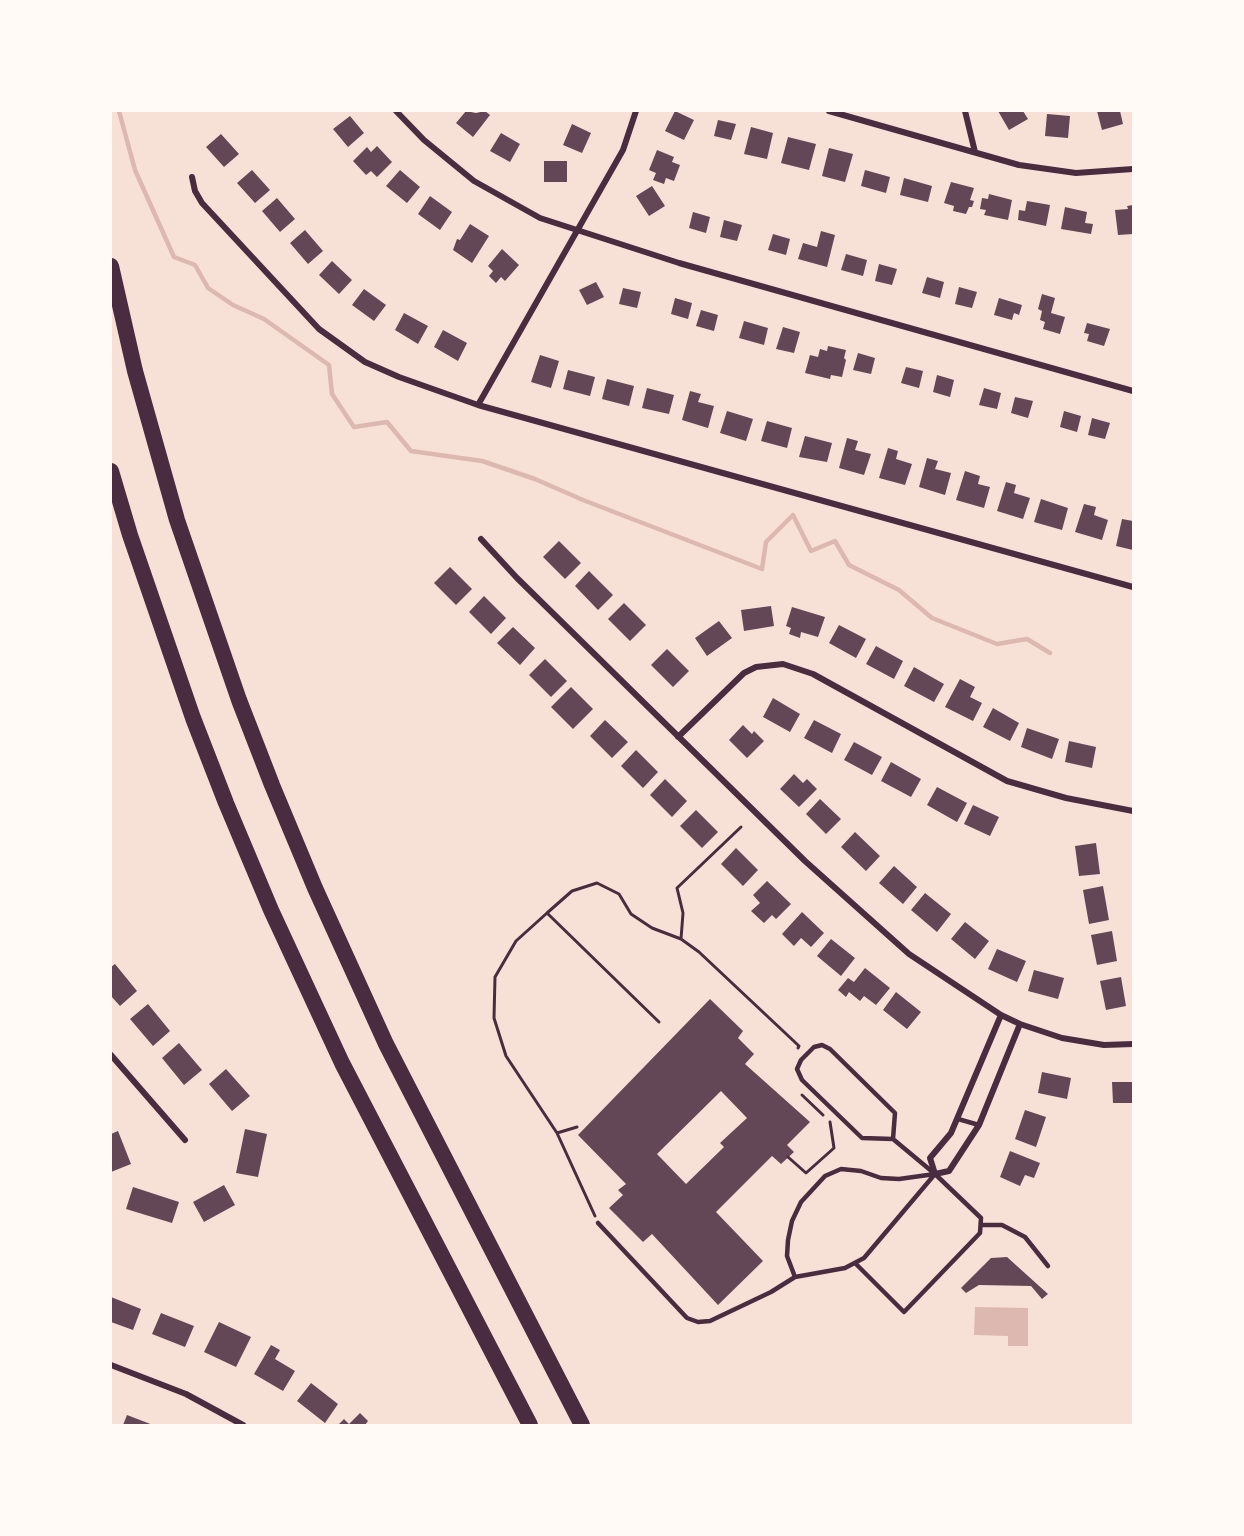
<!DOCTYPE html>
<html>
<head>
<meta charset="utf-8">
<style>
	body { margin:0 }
	#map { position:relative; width:1244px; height:1536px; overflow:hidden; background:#f7e1d7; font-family:Barlow,sans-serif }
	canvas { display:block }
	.frame { position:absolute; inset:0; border:112px solid #fffaf5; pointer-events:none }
</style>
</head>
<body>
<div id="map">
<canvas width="1244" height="1536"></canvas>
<div class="frame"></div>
</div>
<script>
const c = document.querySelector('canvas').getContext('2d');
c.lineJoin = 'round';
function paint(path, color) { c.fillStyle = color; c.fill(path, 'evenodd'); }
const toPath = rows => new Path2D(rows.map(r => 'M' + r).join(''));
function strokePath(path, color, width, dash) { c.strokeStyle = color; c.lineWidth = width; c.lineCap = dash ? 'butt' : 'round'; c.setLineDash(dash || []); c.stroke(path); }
paint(toPath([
	[975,1307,1028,1308,1028,1346,1008,1346,1008,1336,974,1335]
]), '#dcb8b0');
strokePath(toPath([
	[119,111,135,170,174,257,195,265,208,288,233,305,264,319,329,365,332,394,354,427,387,422,411,451,482,461,535,479,583,500,762,569,766,542,793,515,811,551,835,541,849,565,899,590,932,618,997,644,1027,639,1050,653]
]), '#dcb8b0', 4.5);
paint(toPath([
	[466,111,476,113,485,111,490,115,473,137,456,123],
	[675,111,694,120,684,140,665,131],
	[998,111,1023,111,1028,119,1009,130],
	[1097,111,1120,111,1123,124,1102,130],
	[1047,114,1070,116,1068,138,1045,136],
	[350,116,364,133,348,147,333,129],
	[718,120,736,124,731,140,714,136],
	[572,124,591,133,582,153,563,145],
	[751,127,773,133,767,159,744,154],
	[501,133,520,144,510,162,490,151],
	[221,134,239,154,224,167,206,147],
	[788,137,816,144,809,170,781,163],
	[377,146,392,162,377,177,371,171,366,175,353,161,367,147,371,152],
	[829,148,853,154,845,182,822,176],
	[657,150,674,157,672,162,680,165,674,181,666,178,664,184,653,180,656,173,649,170],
	[544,161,567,161,567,182,544,182],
	[252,170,270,190,255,203,237,183],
	[400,170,420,187,407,203,386,186],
	[865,170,890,177,886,193,861,186],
	[904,178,932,186,928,202,900,195],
	[951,182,974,188,970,200,974,201,972,207,969,207,966,214,953,211,954,206,944,203],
	[652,186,665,206,649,216,636,196],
	[989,194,1012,200,1008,220,984,215,986,210,980,209,982,198,988,199],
	[430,196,452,212,440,230,418,214],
	[277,198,295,219,280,232,262,211],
	[1027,201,1050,205,1046,226,1018,220,1019,210,1025,211],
	[1133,205,1133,234,1118,235,1115,210,1128,209,1127,206],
	[1065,207,1087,212,1085,223,1093,224,1091,234,1061,229],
	[693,212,710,217,706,233,689,228],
	[724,220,742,225,737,241,720,237],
	[470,224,489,236,472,263,453,250,457,239,460,240],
	[305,230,323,251,308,264,290,243],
	[821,231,835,235,827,267,798,259,803,243,817,247],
	[773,234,790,239,786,255,768,250],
	[502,249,519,265,505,281,501,277,496,283,489,276,493,271,488,266],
	[846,254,867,260,863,276,841,270],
	[332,261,352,280,339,294,319,275],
	[879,264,897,269,892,285,875,281],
	[927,277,944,282,940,298,922,293],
	[596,282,604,297,587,305,579,290],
	[959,287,977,292,972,308,955,304],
	[623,288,641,292,637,308,619,304],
	[364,289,386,305,374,321,352,305],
	[1042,294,1055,298,1051,313,1065,317,1060,334,1043,329,1045,322,1040,320,1042,311,1038,309],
	[675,298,692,303,688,319,671,314],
	[999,298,1022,305,1019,315,1014,313,1012,320,994,315],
	[701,310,718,315,714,331,696,326],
	[404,313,428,326,418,344,395,330],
	[744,321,768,328,764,345,739,338],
	[1087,323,1110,329,1104,346,1087,341,1089,334,1084,333],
	[783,327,800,332,794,353,776,349],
	[443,330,467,343,458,361,434,347],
	[828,346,846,350,844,358,846,360,842,377,831,375,830,379,805,373,810,355,818,357,820,349,827,351],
	[858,353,875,358,871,374,853,370],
	[540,355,559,361,551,388,531,382],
	[906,367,923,371,919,388,901,383],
	[568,370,595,377,590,396,563,389],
	[937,375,954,380,950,397,933,392],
	[607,379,634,386,629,406,602,399],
	[647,388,674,395,669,414,642,408],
	[984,388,1001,393,997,409,979,405],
	[690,391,701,394,698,402,714,406,708,428,682,420],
	[1015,397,1033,401,1028,418,1011,413],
	[727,411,753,419,746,441,720,433],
	[1064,411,1081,416,1077,432,1060,427],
	[1092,418,1110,423,1105,439,1088,435],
	[767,421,792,428,787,448,761,441],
	[805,436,832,443,827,462,799,457],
	[847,438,858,441,855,450,871,454,864,475,839,468],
	[888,448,898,451,896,459,912,464,905,485,879,478],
	[927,458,938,461,935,469,951,473,945,495,919,487],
	[965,471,980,476,978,484,990,487,984,508,956,500],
	[1006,482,1016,485,1014,493,1030,498,1023,519,997,511],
	[1041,499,1068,508,1062,530,1034,522],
	[1084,504,1096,507,1094,515,1108,520,1102,540,1075,532],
	[1122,519,1133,521,1133,550,1116,546],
	[559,541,581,563,565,579,543,557],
	[450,567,472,589,456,605,434,583],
	[589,571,613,595,598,610,575,586],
	[484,596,506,618,491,634,469,612],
	[624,603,646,625,630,641,608,619],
	[771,606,774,626,744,631,741,610],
	[792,607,825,617,818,637,801,632,800,638,789,634,791,628,786,626],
	[719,621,732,638,707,656,695,638],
	[839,625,866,639,856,658,829,643],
	[513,627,535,648,520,665,497,643],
	[876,646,903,661,894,679,866,664],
	[667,649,689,671,673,687,651,665],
	[545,659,567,681,551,697,529,675],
	[914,667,944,684,934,702,904,686],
	[960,679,975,687,970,697,982,703,973,721,945,707],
	[571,687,593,709,573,729,551,707],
	[773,698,800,714,790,732,763,717],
	[993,708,1019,723,1010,741,983,727],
	[605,720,628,742,612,758,590,736],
	[814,720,841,734,832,753,804,738],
	[743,725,752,734,754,731,764,741,747,758,729,740],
	[1027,728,1059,739,1052,759,1021,747],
	[1069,741,1096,747,1092,768,1065,762],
	[854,742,882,757,872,775,844,760],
	[636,750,658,772,643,788,621,766],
	[891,762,921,779,911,797,881,781],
	[794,774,803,783,807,779,817,789,799,807,780,789],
	[665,779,687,801,672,817,650,795],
	[937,787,967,803,957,822,927,805],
	[820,799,841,819,826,834,806,814],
	[973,805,999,817,990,836,964,824],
	[696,810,718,832,702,848,680,826],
	[855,832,880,856,866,871,841,847],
	[1096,843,1100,874,1079,876,1075,846],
	[736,848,758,870,743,886,721,864],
	[894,866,917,887,903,904,879,883],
	[767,881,791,904,776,919,772,915,764,923,751,911,760,903,753,895],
	[1103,886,1109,920,1089,924,1083,890],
	[925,893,951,914,937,932,911,910],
	[802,912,824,933,811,947,801,938,794,946,782,934],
	[965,922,989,941,975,959,951,939],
	[1112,931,1117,961,1097,965,1091,935],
	[831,939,855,958,841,976,817,956],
	[997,949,1026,961,1017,982,988,969],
	[115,964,137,991,120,1006,111,996,111,967],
	[865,968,890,988,876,1005,864,996,860,1001,849,992,846,997,838,990,848,978,854,982],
	[1034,970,1064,978,1058,999,1028,991],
	[1121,977,1126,1006,1106,1010,1100,981],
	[896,992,921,1012,907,1029,883,1010],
	[710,999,743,1031,738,1038,754,1054,745,1064,810,1122,787,1145,794,1152,781,1164,772,1156,716,1212,763,1261,718,1305,652,1234,643,1242,609,1208,623,1195,618,1190,626,1184,578,1135],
	[721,1091,747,1118,720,1143,724,1147,686,1184,657,1154],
	[148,1004,170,1031,153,1046,130,1019],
	[179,1043,202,1070,184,1085,162,1058],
	[226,1069,250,1096,232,1111,209,1084],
	[1042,1072,1071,1078,1067,1099,1038,1093],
	[1112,1082,1133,1082,1133,1103,1113,1103],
	[1025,1110,1046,1117,1036,1147,1015,1139],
	[245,1129,267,1134,258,1177,236,1173],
	[118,1131,131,1164,111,1172,111,1134],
	[1010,1151,1040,1163,1034,1178,1025,1175,1020,1186,1000,1177],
	[224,1185,235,1205,204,1222,193,1202],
	[133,1187,179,1202,172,1223,126,1209],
	[1007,1257,1048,1294,1042,1299,1031,1286,979,1285,966,1293,961,1288,991,1258],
	[111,1297,141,1309,133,1330,111,1322],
	[161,1313,194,1326,185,1347,152,1334],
	[219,1322,251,1337,236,1367,204,1352],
	[271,1345,280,1350,275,1359,295,1371,283,1391,254,1374],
	[311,1383,338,1404,325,1423,297,1401],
	[360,1413,368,1421,365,1425,338,1425,344,1419,349,1424],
	[127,1415,153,1425,123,1425]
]), '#644757');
strokePath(toPath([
	[547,913,516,941,495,977,494,1018,506,1056,557,1133,577,1127],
	[681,939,683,913,677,888,741,827],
	[659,1022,547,913,572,891,597,883,619,894,631,914,652,928,681,939,699,952,799,1046,798,1048],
	[802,1095,823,1115],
	[557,1133,595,1216],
	[788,1157,806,1173,834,1148,830,1122]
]), '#4a2c40', 3);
strokePath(toPath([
	[958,1119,979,1125],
	[598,1223,687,1318,698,1322,710,1321,771,1292,795,1277,845,1268,864,1258,935,1174],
	[981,1225,1002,1225,1025,1237,1048,1266],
	[855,1263,904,1312,980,1233,981,1218,935,1174,893,1139,862,1138,802,1080,797,1069,801,1060,814,1047,822,1045,830,1049,895,1113,893,1139],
	[795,1277,787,1256,788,1240,792,1221,801,1202,825,1176,841,1169,861,1171,881,1178,899,1179,935,1174]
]), '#4a2c40', 4.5);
strokePath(toPath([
	[396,111,424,140,474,181,540,218,679,263,1133,391],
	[829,111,1019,165,1076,173,1133,169],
	[965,111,975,152],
	[192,177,195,191,202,203,319,329,365,362,399,377,478,405,1133,587],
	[478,405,623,150,636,111],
	[481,539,517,578,805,861,909,954,1001,1015,1020,1024,1062,1038,1104,1045,1133,1044],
	[678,737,744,673,756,667,783,664,813,674,1007,781,1066,798,1133,811],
	[1001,1015,951,1133,930,1158,935,1174,949,1171,979,1125,1020,1024],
	[111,1055,185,1140],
	[111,1365,186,1394,243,1425]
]), '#4a2c40', 6);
strokePath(toPath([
	[111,266,135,371,177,520,239,700,272,785,315,888,386,1044,582,1425],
	[111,471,130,535,193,718,226,803,271,910,342,1063,530,1425]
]), '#4a2c40', 16);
</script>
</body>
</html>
